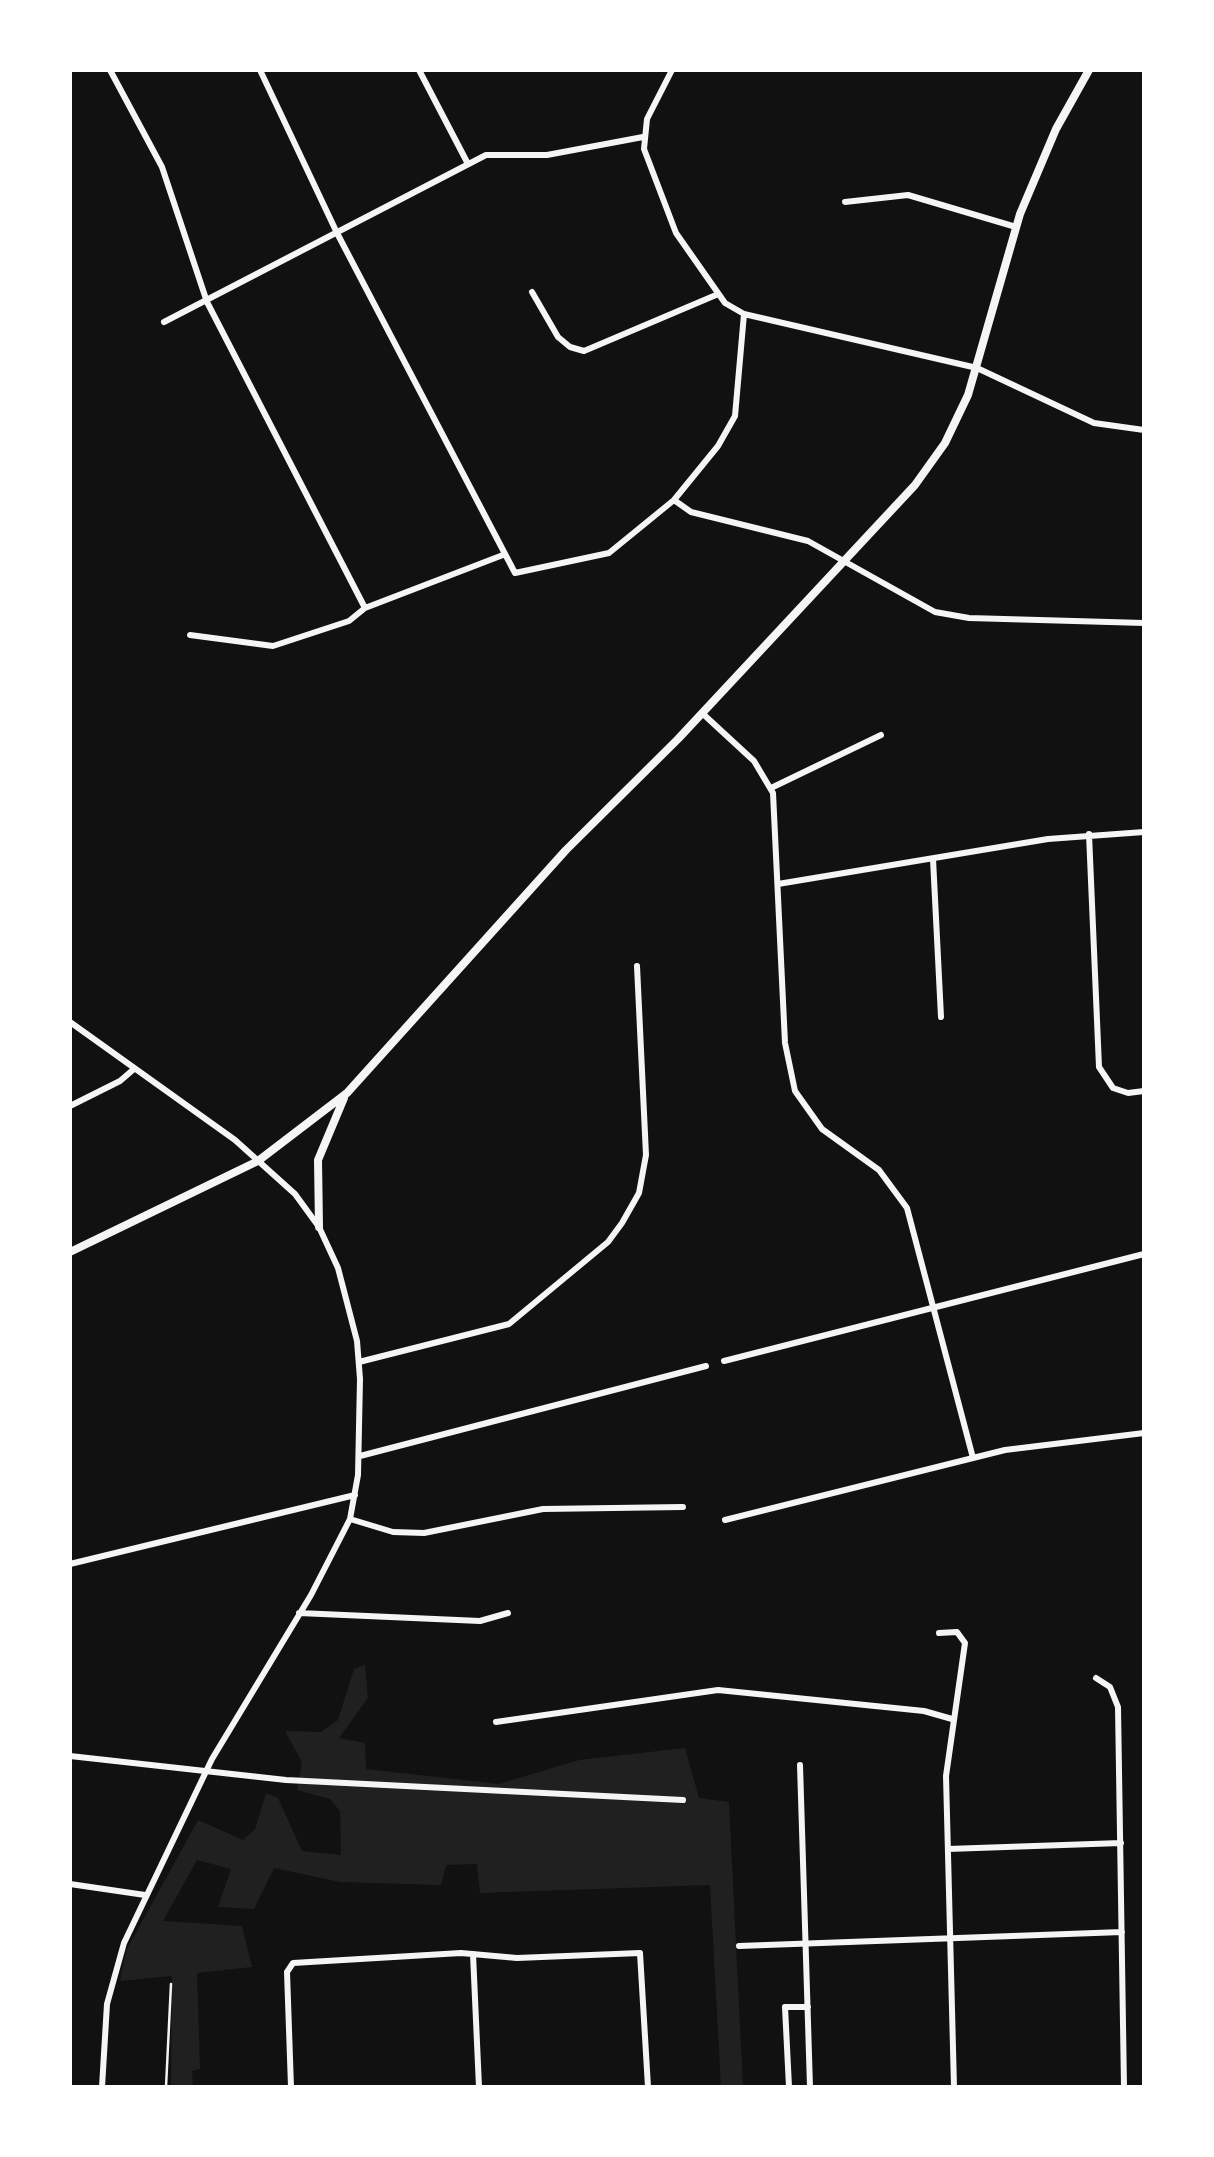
<!DOCTYPE html>
<html>
<head>
<meta charset="utf-8">
<style>
	body { margin:0 }
	#map { position:relative; width:1214px; height:2157px; overflow:hidden; background:#111; font-family:"IBM Plex Serif",serif }
	canvas { display:block }
	.frame { position:absolute; inset:0; border:72px solid #fff; pointer-events:none }
</style>
</head>
<body>
<div id="map">
<canvas width="1214" height="2157"></canvas>
<div class="frame"></div>
</div>
<script>
const c = document.querySelector('canvas').getContext('2d');
c.lineJoin = 'round';
function paint(path, color) { c.fillStyle = color; c.fill(path, 'evenodd'); }
const toPath = rows => new Path2D(rows.map(r => 'M' + r).join(''));
function strokePath(path, color, width, dash) { c.strokeStyle = color; c.lineWidth = width; c.lineCap = dash ? 'butt' : 'round'; c.setLineDash(dash || []); c.stroke(path); }
paint(toPath([
	[365,1665,368,1698,339,1738,365,1743,366,1769,499,1784,579,1760,685,1748,699,1798,729,1802,743,2087,721,2087,710,1885,480,1893,477,1864,446,1865,441,1885,340,1882,274,1868,254,1909,218,1907,231,1869,197,1860,163,1921,242,1926,252,1967,197,1973,200,2069,192,2071,193,2087,171,2087,172,1976,120,1981,126,1951,198,1820,243,1840,255,1829,266,1793,278,1798,302,1851,341,1855,340,1811,330,1799,297,1790,302,1762,285,1731,321,1732,338,1720,354,1669]
]), '#202020');
strokePath(toPath([
	[166,2087,171,1984]
]), '#f5f5f5', 2.5);
strokePath(toPath([
	[110,70,162,167,207,302,365,608],
	[260,70,337,233,515,573,609,553,674,500,718,446,735,416,744,314],
	[419,70,468,164],
	[672,70,647,119,644,149,676,233,725,303,744,314,977,368,1094,423,1144,430],
	[845,202,908,195,1016,227],
	[532,292,558,337,570,347,584,351,716,295],
	[164,322,486,155,547,155,643,137],
	[674,500,691,512,808,541,935,612,969,618,1144,623],
	[190,635,273,646,349,621,365,608,503,555],
	[702,713,754,761,773,793,785,1043,795,1091,822,1129,879,1170,907,1208,973,1458],
	[771,788,881,735],
	[1089,834,1099,1067,1113,1088,1128,1093,1144,1091],
	[933,859,941,1017],
	[778,884,1048,839,1144,832],
	[70,1022,235,1140,295,1194,319,1227,338,1268,357,1341,360,1379,358,1475,350,1519,311,1595,212,1759,124,1943,107,2004,102,2087],
	[70,1106,120,1081,134,1069],
	[724,1361,1144,1254],
	[359,1362,509,1324,608,1242,622,1223,639,1193,646,1155,637,966],
	[360,1456,706,1366],
	[350,1519,393,1532,424,1533,543,1509,683,1507],
	[725,1520,1005,1450,1144,1433],
	[70,1564,355,1495],
	[299,1613,480,1621,508,1613],
	[939,1633,957,1632,965,1643,946,1776,954,2087],
	[1096,1678,1110,1687,1118,1707,1124,2087],
	[496,1722,718,1690,924,1711,952,1719],
	[70,1756,286,1780,683,1800],
	[800,1765,810,2087],
	[948,1849,1121,1843],
	[70,1884,145,1895],
	[739,1946,1122,1932],
	[473,1954,479,2087],
	[291,2087,287,1972,293,1963,461,1953,517,1958,640,1953,648,2087],
	[789,2087,785,2007,808,2007]
]), '#f5f5f5', 6);
strokePath(toPath([
	[319,1227,318,1160,344,1098],
	[70,1252,258,1161,347,1093,566,850,678,739,915,485,945,443,968,395,1020,214,1056,129,1089,70]
]), '#f5f5f5', 8);
</script>
</body>
</html>
